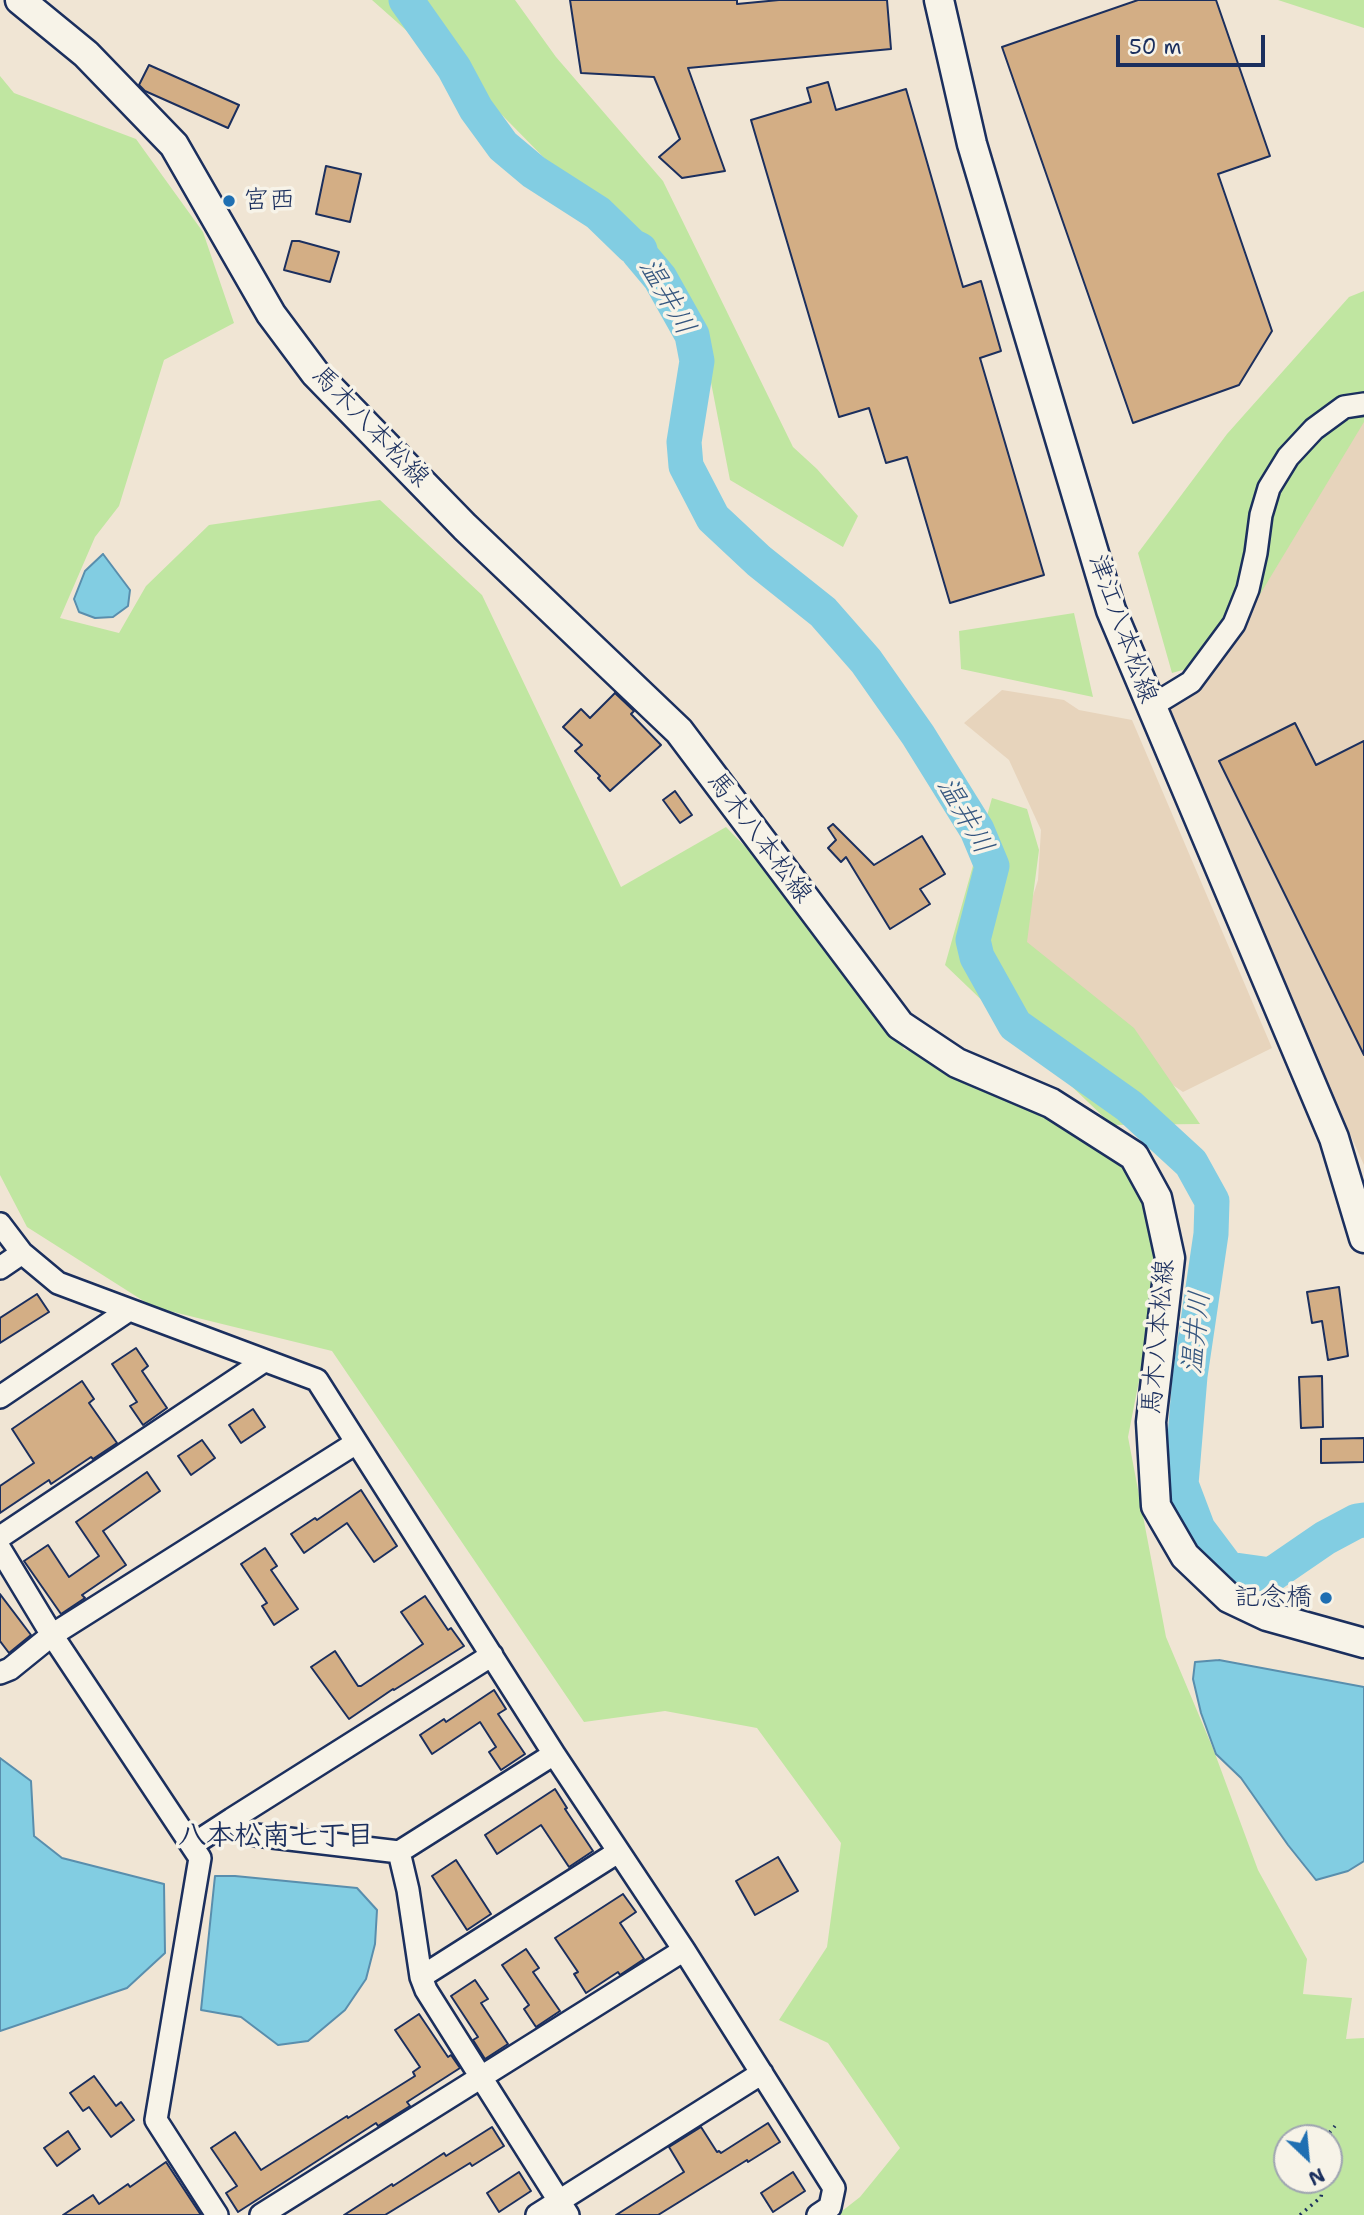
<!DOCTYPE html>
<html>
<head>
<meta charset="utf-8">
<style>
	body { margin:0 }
	#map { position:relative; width:1364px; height:2215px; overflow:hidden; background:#f0e5d4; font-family:"Shantell Sans",sans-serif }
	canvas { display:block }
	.north { position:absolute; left:1273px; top:2124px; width:70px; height:70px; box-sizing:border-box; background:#f7f3e8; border:2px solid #9fa5b1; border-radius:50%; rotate:154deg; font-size:19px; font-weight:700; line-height:28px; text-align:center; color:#1b2f5e }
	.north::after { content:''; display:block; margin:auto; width:24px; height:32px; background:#1f6fb2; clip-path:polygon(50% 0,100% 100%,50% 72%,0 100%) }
	.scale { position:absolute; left:1116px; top:35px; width:149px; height:32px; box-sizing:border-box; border:4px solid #1b2f5e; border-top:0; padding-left:9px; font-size:21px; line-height:24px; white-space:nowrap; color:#1b2f5e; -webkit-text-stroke:5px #f7f3e8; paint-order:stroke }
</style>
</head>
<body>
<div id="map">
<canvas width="1364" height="2215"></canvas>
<div class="north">N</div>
<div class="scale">50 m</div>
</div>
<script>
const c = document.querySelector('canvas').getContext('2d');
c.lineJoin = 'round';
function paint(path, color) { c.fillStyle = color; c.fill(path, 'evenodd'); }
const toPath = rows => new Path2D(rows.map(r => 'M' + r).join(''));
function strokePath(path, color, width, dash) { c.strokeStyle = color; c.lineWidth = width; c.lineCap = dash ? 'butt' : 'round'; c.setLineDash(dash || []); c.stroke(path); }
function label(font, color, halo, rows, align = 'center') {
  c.font = font + ' "Shantell Sans","Klee One",sans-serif'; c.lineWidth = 7; c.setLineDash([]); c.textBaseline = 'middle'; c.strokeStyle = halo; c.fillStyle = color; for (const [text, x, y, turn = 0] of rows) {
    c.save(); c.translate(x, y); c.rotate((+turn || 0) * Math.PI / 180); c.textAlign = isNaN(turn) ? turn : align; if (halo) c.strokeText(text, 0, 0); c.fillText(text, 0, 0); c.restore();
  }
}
paint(toPath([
	[1364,409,1364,1165,1184,767,1169,707,1191,697,1250,610],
	[1002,690,1064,700,1079,710,1132,720,1272,1048,1183,1092,1110,1042,1015,953,1038,880,1041,830,1009,760,964,723]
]), '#e7d4bc');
paint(toPath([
	[372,0,515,0,556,57,663,181,793,447,817,469,858,516,843,547,730,480,708,367,615,230,503,116],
	[1278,0,1364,0,1364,28],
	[0,76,14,93,136,139,203,232,234,323,164,360,119,506,95,537,60,618,119,633,146,586,209,525,380,500,482,595,621,887,726,827,834,938,904,1049,1051,1103,1135,1173,1159,1278,1128,1437,1166,1637,1214,1751,1258,1870,1307,1959,1303,1994,1352,1998,1346,2039,1364,2038,1364,2215,837,2215,860,2197,900,2148,828,2043,779,2020,827,1947,841,1843,757,1728,665,1711,584,1722,332,1351,153,1307,27,1227,0,1175],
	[1287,2138,1329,2138,1329,2180,1287,2180],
	[1364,291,1364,422,1221,659,1172,673,1138,553,1227,434,1349,297],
	[1074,613,1093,697,961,669,959,631],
	[992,798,1027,809,1039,850,1027,942,1134,1028,1200,1124,1112,1125,945,965]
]), '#c0e6a1');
const water = toPath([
	[103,554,130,590,128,606,113,617,95,618,79,612,74,599,85,571,103,554],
	[1219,1660,1364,1687,1364,1861,1348,1871,1316,1880,1288,1845,1241,1778,1216,1754,1201,1713,1193,1679,1195,1662,1219,1660],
	[0,1758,31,1781,34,1836,62,1858,164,1884,165,1953,127,1988,0,2031,0,1758],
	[215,1876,235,1876,357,1888,377,1910,375,1944,366,1979,345,2010,308,2041,278,2045,241,2017,201,2010,215,1876]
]);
paint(water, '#82cde2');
strokePath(water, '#598ead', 2);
strokePath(toPath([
	[406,0,454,68,476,109,503,146,534,172,598,213,632,246,640,250,639,253,660,278,692,335,697,361,684,442,686,466,713,518,759,561,823,612,866,661,918,735,977,830,992,866,973,940,977,957,1015,1025,1129,1106,1191,1163,1212,1201,1211,1234,1190,1376,1181,1484,1198,1529,1228,1569,1271,1575,1325,1538,1357,1521,1364,1520]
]), '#82cde2', 35);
const building = toPath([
	[570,0,737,0,737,4,779,0,887,0,891,49,688,68,725,171,682,178,659,157,680,139,654,77,581,73,570,0],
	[1138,0,1216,0,1270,156,1218,174,1272,331,1239,385,1133,423,1002,47,1138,0],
	[149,65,239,105,228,128,145,91,139,85,149,65],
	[828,82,836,110,906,89,963,287,981,281,1001,351,980,358,1044,575,950,603,907,457,886,463,869,408,839,417,751,120,811,102,807,88,828,82],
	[326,166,361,174,350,222,316,214,326,166],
	[292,241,299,241,339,252,330,282,284,270,292,241],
	[615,693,634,711,631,714,661,745,610,791,598,778,600,776,575,751,582,745,563,727,581,709,590,718,615,693],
	[1295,723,1316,765,1364,741,1364,1055,1219,761,1295,723],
	[675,791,692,815,680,823,663,800,675,791],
	[833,824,874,865,922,836,945,874,920,889,930,904,890,929,846,857,841,862,828,848,836,840,828,828,833,824],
	[1339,1287,1348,1356,1328,1360,1322,1321,1312,1323,1307,1292,1339,1287],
	[37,1294,49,1312,0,1343,0,1318,37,1294],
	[136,1348,148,1366,142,1371,167,1408,143,1425,130,1406,137,1402,112,1364,136,1348],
	[1322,1376,1323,1427,1301,1428,1299,1377,1322,1376],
	[82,1381,94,1399,89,1403,117,1443,93,1459,91,1457,51,1484,49,1480,0,1513,0,1486,34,1463,12,1429,82,1381],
	[253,1409,265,1427,241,1443,229,1425,253,1409],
	[1364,1438,1364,1462,1321,1463,1321,1439,1364,1438],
	[202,1440,215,1458,191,1475,178,1456,202,1440],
	[147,1472,160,1491,103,1531,126,1565,82,1595,85,1598,61,1614,24,1561,48,1545,69,1577,99,1556,76,1522,147,1472],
	[361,1490,397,1546,374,1562,347,1523,304,1553,291,1534,315,1518,317,1520,361,1490],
	[265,1548,277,1566,271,1570,298,1609,274,1625,262,1606,267,1603,241,1564,265,1548],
	[0,1594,31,1635,9,1653,0,1641,0,1594],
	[425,1596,448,1630,451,1628,464,1646,394,1690,393,1689,349,1719,311,1667,335,1651,358,1686,361,1686,423,1644,401,1612,425,1596],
	[494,1690,506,1709,498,1714,525,1754,501,1770,489,1752,496,1747,480,1722,432,1754,420,1735,444,1719,446,1722,494,1690],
	[555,1789,567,1808,565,1809,593,1851,569,1867,541,1825,497,1854,485,1835,555,1789],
	[778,1857,798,1891,755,1915,736,1881,778,1857],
	[456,1860,491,1914,467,1930,432,1876,456,1860],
	[623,1894,636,1912,620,1923,644,1959,620,1975,618,1972,586,1993,574,1974,578,1972,555,1938,623,1894],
	[526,1949,539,1968,533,1972,560,2011,536,2027,524,2009,529,2005,502,1965,526,1949],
	[475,1980,488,1999,481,2003,508,2044,485,2059,473,2040,478,2037,451,1996,475,1980],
	[419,2014,448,2057,451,2055,460,2068,407,2102,410,2106,378,2126,376,2123,238,2212,226,2193,237,2186,211,2148,235,2132,261,2170,347,2116,348,2118,415,2076,413,2072,420,2067,395,2030,419,2014],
	[94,2076,116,2106,121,2102,134,2120,111,2137,89,2107,83,2111,70,2093,94,2076],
	[768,2123,780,2142,748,2162,747,2160,658,2215,616,2215,684,2172,669,2147,701,2127,717,2152,719,2151,721,2153,768,2123],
	[492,2127,504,2146,472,2166,470,2163,385,2215,344,2215,392,2184,393,2186,444,2153,446,2156,492,2127],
	[68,2131,80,2149,57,2166,44,2148,68,2131],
	[166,2162,201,2215,63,2215,93,2195,99,2204,128,2184,130,2187,166,2162],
	[519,2172,531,2191,499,2212,487,2193,519,2172],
	[793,2172,805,2191,773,2212,761,2193,793,2172]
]);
paint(building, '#d3ae85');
strokePath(building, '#1b2f5e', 2);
const minor = toPath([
	[1150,707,1191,682,1234,624,1248,589,1256,553,1261,515,1269,488,1288,457,1314,429,1344,407,1364,404],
	[0,1224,22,1253,58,1283,317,1380,554,1754,684,1950,834,2188,830,2207,818,2215],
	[0,1268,22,1253],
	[0,1397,129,1310],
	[0,1537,264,1361],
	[0,1549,52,1635,200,1858,156,2120,217,2215],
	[0,1673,10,1669,52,1635,356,1443],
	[554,1754,399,1852,408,1890,421,1977,426,1990,568,2215],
	[232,1819,492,1655],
	[192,1845,232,1819,247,1834,399,1852],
	[421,1977,618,1852],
	[261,2215,684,1950],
	[537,2215,762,2073]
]);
const major = toPath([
	[20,0,86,54,174,145,271,314,315,373,465,527,679,731,900,1025,957,1063,1051,1103,1134,1156,1157,1198,1170,1258,1151,1422,1156,1506,1185,1556,1229,1598,1267,1616,1364,1643],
	[939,0,972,144,1111,610,1334,1138,1364,1238]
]);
strokePath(minor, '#1b2f5e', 26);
strokePath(major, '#1b2f5e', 33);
strokePath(toPath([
	[1325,2138,1335,2126],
	[1300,2215,1321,2197,1324,2180]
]), '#1b2f5e', 3.5, [2, 5]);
strokePath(minor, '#f7f3e8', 21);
strokePath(major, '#f7f3e8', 28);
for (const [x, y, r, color] of [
	[229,201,7,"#1f6fb2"],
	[1326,1598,7,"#1f6fb2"]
]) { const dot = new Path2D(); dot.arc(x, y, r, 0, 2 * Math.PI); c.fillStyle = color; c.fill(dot); strokePath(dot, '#f7f3e8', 2.5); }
label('26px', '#1b2f5e', '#f7f3e8', [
	["宮西",243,201],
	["記念橋",1312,1598,"right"]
], 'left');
label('26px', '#1b2f5e', '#f7f3e8', [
	["馬木八本松線",370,427,46],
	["津江八本松線",1122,629,70],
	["馬木八本松線",759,838,53],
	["馬木八本松線",1159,1337,-85]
]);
label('italic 28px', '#35567f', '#f7f3e8', [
	["温井川",666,297,60],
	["温井川",964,816,60],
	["温井川",1197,1333,-84]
]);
label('bold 28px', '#1b2f5e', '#f7f3e8', [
	["八本松南七丁目",276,1837]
]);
</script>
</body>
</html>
